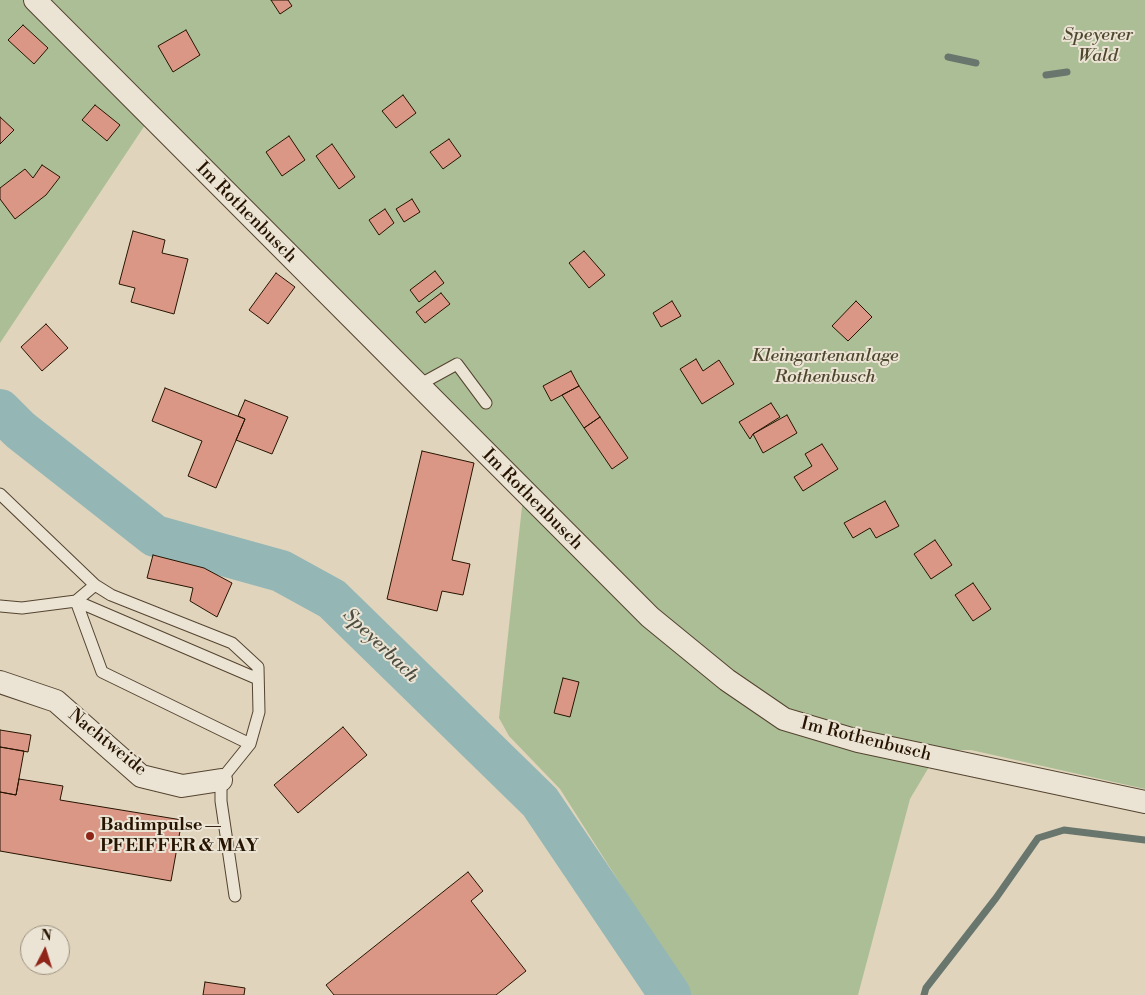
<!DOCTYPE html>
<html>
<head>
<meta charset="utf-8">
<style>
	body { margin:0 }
	#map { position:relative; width:1145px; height:995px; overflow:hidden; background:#e0d4bc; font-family:"Libre Bodoni",serif }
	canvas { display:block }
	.north { position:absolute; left:20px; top:925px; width:50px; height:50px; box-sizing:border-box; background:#ebe3d3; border:1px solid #9c907f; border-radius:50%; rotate:5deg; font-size:14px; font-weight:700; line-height:20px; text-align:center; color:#261401 }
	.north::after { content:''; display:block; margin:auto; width:18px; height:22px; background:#8f2418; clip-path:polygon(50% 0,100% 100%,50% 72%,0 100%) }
</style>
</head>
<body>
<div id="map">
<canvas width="1145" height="995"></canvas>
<div class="north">N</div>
</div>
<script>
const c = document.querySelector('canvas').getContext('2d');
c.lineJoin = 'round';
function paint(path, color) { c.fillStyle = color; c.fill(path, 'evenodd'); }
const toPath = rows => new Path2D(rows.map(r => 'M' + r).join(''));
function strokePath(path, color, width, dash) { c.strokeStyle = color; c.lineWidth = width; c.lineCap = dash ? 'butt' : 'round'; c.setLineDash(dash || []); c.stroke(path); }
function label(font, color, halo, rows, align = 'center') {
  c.font = font + ' "Libre Bodoni",serif'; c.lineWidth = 4; c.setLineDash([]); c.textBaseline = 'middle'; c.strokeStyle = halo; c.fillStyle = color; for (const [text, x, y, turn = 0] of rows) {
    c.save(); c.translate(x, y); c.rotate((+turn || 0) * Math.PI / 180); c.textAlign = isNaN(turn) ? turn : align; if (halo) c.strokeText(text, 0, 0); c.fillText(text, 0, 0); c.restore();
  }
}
paint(toPath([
	[0,0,1145,0,1145,789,971,750,939,750,910,799,858,995,691,995,560,789,509,736,499,718,525,479,155,110,0,343]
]), '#acbe96');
strokePath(toPath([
	[948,57,976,63],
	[1046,75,1067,72],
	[924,995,926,988,996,898,1038,838,1064,830,1145,840]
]), '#68766e', 7);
strokePath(toPath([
	[0,410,20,430,155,536,281,571,332,599,540,802,670,995]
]), '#94b7b6', 42);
const building = toPath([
	[271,0,288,0,292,6,280,14,271,0],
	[23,25,48,48,34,64,8,40,23,25],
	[186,30,200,55,173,72,158,46,186,30],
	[403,95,416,113,396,128,382,111,403,95],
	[95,105,120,125,107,141,82,120,95,105],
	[0,117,14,130,0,144,0,117],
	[289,136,305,160,282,176,266,152,289,136],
	[449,139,461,156,443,169,430,152,449,139],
	[332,144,355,177,339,189,316,156,332,144],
	[42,165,60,177,46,195,15,219,0,199,0,188,25,169,33,178,42,165],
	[412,199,420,212,404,222,396,209,412,199],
	[385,209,394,223,379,235,369,220,385,209],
	[133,231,165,240,162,253,188,259,174,314,131,302,135,288,119,284,133,231],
	[584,251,605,275,589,288,569,263,584,251],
	[435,271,444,283,419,302,410,290,435,271],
	[276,273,295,287,268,324,249,310,276,273],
	[441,293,450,304,425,323,416,312,441,293],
	[672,301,681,316,661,327,653,313,672,301],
	[856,301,872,317,848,341,832,326,856,301],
	[46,324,68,348,42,371,21,347,46,324],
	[696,359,703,371,719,360,734,384,702,404,680,369,696,359],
	[571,371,579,386,551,401,543,386,571,371],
	[579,386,600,417,584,428,562,395,579,386],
	[165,388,245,419,216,488,188,476,202,441,152,421,165,388],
	[245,400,288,417,272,454,236,440,245,419,238,416,245,400],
	[771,403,780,417,753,434,750,439,739,422,771,403],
	[787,415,797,433,763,453,753,434,787,415],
	[600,417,628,458,612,469,584,428,600,417],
	[822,444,838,469,803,491,794,477,812,466,805,454,822,444],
	[422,451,474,463,452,560,470,564,463,595,442,591,437,611,387,599,422,451],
	[885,501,899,526,876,538,870,528,853,538,844,523,885,501],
	[935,540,952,565,931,579,914,554,935,540],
	[153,555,204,568,232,583,217,617,190,601,193,588,147,578,153,555],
	[973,583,991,609,973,621,955,595,973,583],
	[563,678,579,682,570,717,554,713,563,678],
	[343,727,367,755,298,813,274,785,343,727],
	[0,730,31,735,28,752,0,747,0,730],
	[0,747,24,751,16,795,0,792,0,747],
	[19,779,63,786,60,800,182,820,171,881,0,851,0,792,16,795,19,779],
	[468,872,483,891,471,901,526,971,496,995,334,995,326,985,468,872],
	[205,982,245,988,244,995,203,995,205,982]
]);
paint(building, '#db9786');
strokePath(building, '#261401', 1);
const service = toPath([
	[417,386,457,364,486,403],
	[0,494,95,585,111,595,232,643,258,667,259,712,250,744,221,780,221,801,235,896],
	[76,601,102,672,250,744],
	[76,601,258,679],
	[0,606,22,608,76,601,95,585]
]);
const minor = toPath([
	[35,0,650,617,727,680,784,719,858,741,1145,802],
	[0,682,56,701,141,776,182,786,221,780]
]);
strokePath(service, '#544430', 13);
strokePath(minor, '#544430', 24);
strokePath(service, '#ebe3d3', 11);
strokePath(minor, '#ebe3d3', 22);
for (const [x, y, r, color] of [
	[90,836,5,"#8f2418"]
]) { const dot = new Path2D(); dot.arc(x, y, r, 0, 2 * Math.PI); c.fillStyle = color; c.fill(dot); strokePath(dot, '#ebe3d3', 2); }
label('italic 18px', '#4e472e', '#ebe3d3', [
	["Speyerer",1098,36],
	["Wald",1098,57],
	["Kleingartenanlage",825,357],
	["Rothenbusch",825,378]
]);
label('18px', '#261401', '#ebe3d3', [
	["Im Rothenbusch",246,213,45],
	["Im Rothenbusch",532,500,45],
	["Im Rothenbusch",866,740,14],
	["Nachtweide",107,743,39]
]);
label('bold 18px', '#261401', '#ebe3d3', [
	["Badimpulse —",100,826],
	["PFEIFFER & MAY",100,847]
], 'left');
label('italic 19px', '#4c4d40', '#ebe3d3', [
	["Speyerbach",380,646,44]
]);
</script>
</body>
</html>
